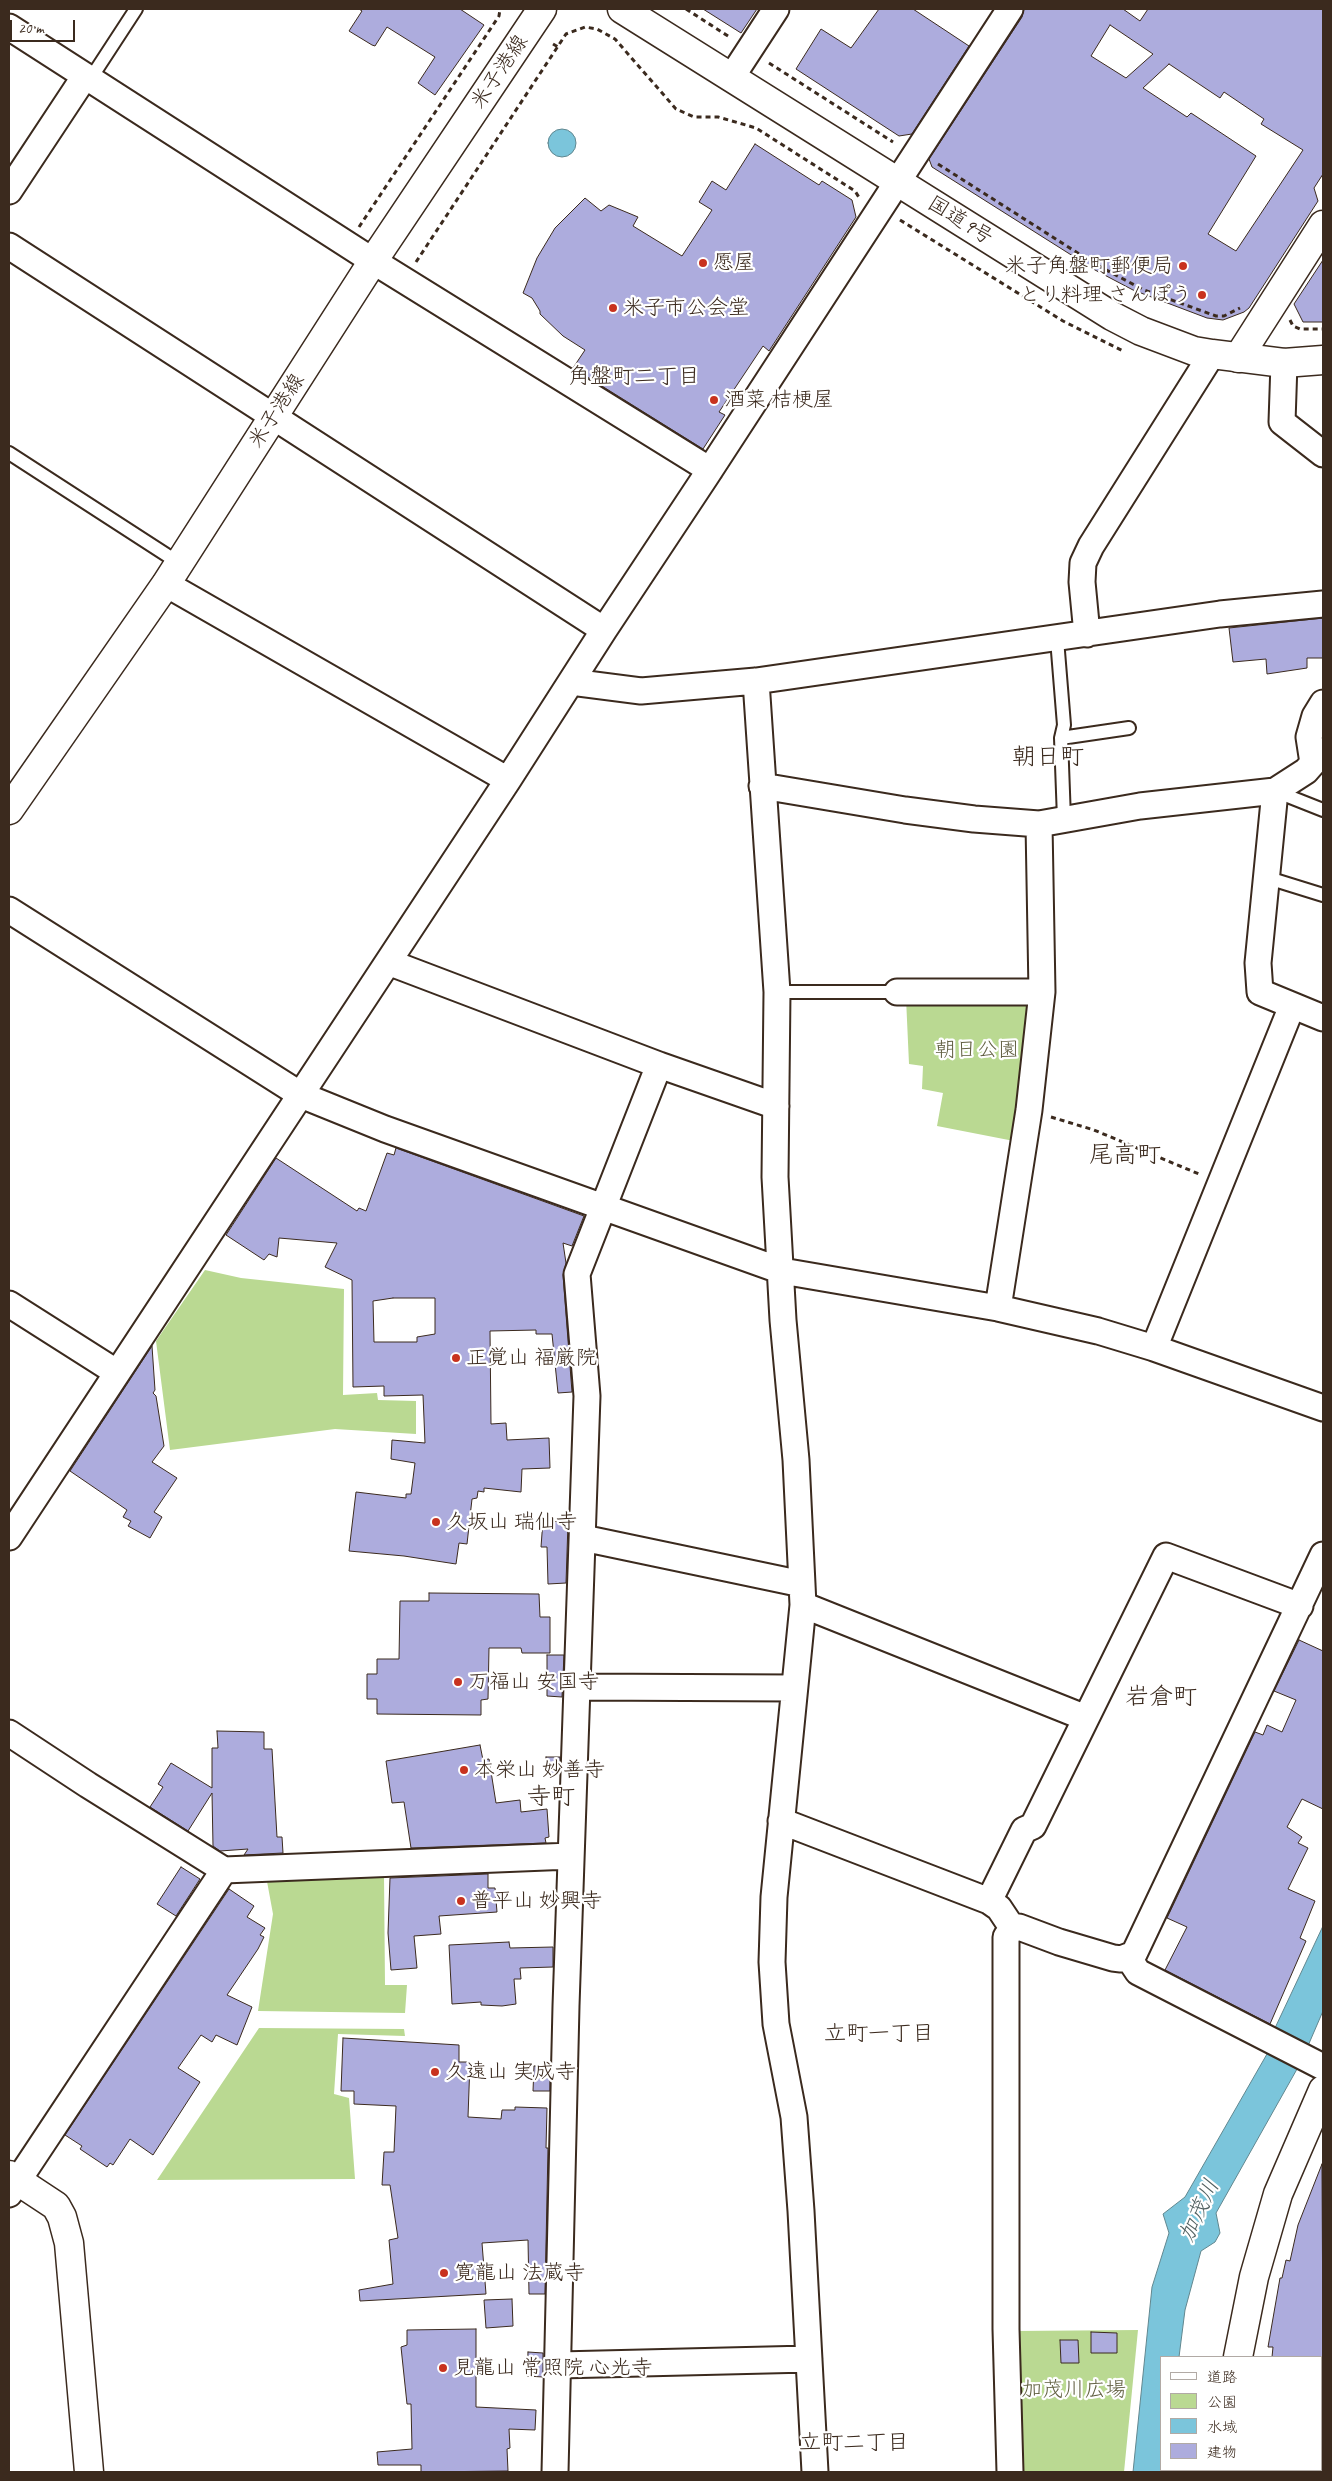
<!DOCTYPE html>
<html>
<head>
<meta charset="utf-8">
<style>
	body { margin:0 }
	#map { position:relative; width:1332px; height:2481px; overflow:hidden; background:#fff; font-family:Caveat,"Klee One",sans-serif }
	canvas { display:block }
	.frame { position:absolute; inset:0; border:10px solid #3b2a1e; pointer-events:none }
	.legend { position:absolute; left:1160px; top:2356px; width:162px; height:115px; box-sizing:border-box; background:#fff; border:1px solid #b1aaa5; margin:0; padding:6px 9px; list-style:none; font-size:15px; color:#3b2a1e }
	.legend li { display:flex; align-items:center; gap:10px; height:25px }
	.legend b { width:25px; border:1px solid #b1aaa5 }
	.scale { position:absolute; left:10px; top:20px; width:65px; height:22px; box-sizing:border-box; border:2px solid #3b2a1e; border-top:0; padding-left:6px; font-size:15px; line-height:18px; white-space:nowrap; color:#3b2a1e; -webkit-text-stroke:4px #fff; paint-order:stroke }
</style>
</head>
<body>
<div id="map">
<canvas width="1332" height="2481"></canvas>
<div class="frame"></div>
<ul class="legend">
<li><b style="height:6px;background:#fff"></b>道路</li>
<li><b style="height:14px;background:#bad992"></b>公園</li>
<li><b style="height:14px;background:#7bc5db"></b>水域</li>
<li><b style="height:14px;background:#adacdd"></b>建物</li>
</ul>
<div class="scale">20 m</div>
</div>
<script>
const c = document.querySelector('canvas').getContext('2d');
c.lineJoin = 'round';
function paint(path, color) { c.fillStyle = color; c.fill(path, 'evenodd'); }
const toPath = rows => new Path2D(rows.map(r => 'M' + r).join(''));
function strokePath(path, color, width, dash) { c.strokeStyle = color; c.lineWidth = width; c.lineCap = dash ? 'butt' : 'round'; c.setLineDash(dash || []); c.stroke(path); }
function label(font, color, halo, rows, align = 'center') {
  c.font = font + ' Caveat,"Klee One",sans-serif'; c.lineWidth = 4.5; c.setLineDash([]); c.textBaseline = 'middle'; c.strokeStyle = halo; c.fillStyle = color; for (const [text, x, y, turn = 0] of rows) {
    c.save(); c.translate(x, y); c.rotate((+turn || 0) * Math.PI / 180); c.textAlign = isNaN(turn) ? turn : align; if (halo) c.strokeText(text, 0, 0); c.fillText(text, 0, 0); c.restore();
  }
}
paint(toPath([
	[1030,996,1019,1142,937,1126,943,1093,922,1089,923,1066,909,1064,906,998],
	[205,1270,241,1278,344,1289,343,1395,377,1393,378,1400,416,1401,416,1434,335,1429,170,1450,156,1341],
	[384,1875,385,1985,407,1985,405,2013,258,2011,273,1914,266,1876],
	[259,2028,404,2029,405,2036,338,2034,334,2094,349,2098,355,2179,157,2180],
	[1138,2330,1124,2472,1016,2472,1015,2331]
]), '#bad992');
const water = toPath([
	'548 143a14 14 0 1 1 28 0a14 14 0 1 1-28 0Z',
	[1323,1926,1323,2011,1301,2062,1216,2213,1220,2233,1215,2242,1201,2251,1185,2310,1179,2357,1161,2357,1161,2470,1166,2470,1166,2472,1133,2472,1152,2287,1169,2233,1163,2214,1185,2197,1267,2054,1267,2045,1323,1926]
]);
paint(water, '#7bc5db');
strokePath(water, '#61878f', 1);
const building = toPath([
	[359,9,460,9,484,25,435,95,418,83,435,57,387,27,375,46,372,45,349,31,362,11,359,9],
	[703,9,757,9,741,33,703,9],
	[879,9,913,9,969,46,912,134,899,136,796,69,821,29,851,48,879,9],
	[1024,9,1123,9,1140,21,1148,9,1323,9,1323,174,1314,188,1318,201,1249,308,1244,312,1223,320,1207,318,1133,290,1095,270,932,167,929,159,1022,17,1024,9],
	[1110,25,1153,54,1126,78,1091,56,1110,25],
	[1169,64,1220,98,1224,92,1264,119,1261,124,1303,150,1236,251,1208,234,1256,156,1191,113,1187,117,1143,88,1169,64],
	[755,144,819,185,822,181,852,200,856,217,769,351,763,346,719,412,725,415,703,449,573,368,585,350,563,336,540,314,540,311,532,298,523,293,537,258,555,228,585,198,601,211,609,205,638,217,633,226,682,256,712,210,699,202,712,181,726,190,755,144],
	[1323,260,1323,322,1303,322,1294,304,1323,260],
	[1323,618,1323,658,1307,658,1307,668,1267,674,1266,659,1233,662,1229,628,1323,618],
	[396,1148,584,1216,572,1246,563,1243,566,1263,563,1275,572,1392,558,1393,552,1334,536,1334,536,1330,490,1331,491,1424,506,1423,507,1440,549,1438,550,1468,522,1469,521,1492,484,1488,484,1492,478,1491,477,1498,472,1499,467,1544,459,1543,456,1564,404,1556,349,1551,356,1492,406,1498,406,1494,411,1494,415,1463,391,1459,392,1440,425,1443,423,1395,384,1396,384,1386,353,1387,352,1280,325,1267,337,1243,279,1238,277,1257,269,1254,264,1260,226,1235,276,1158,357,1211,359,1208,366,1211,387,1153,394,1155,396,1148],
	[393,1298,435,1298,435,1334,417,1337,417,1342,374,1342,373,1301,393,1298],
	[152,1346,155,1390,153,1393,156,1396,164,1446,152,1462,177,1478,154,1512,162,1517,150,1538,128,1526,131,1521,123,1517,127,1510,70,1471,152,1346],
	[543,1520,568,1523,566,1583,548,1584,547,1547,541,1547,543,1520],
	[429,1593,539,1594,540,1617,550,1617,550,1653,522,1653,521,1648,489,1648,488,1699,481,1700,481,1715,377,1714,377,1699,367,1699,367,1674,377,1674,377,1659,399,1659,400,1601,429,1601,429,1593],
	[1299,1640,1323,1651,1323,1809,1302,1799,1287,1827,1302,1837,1298,1843,1308,1848,1288,1889,1315,1901,1300,1938,1306,1941,1270,2024,1165,1970,1187,1927,1167,1918,1255,1732,1263,1735,1267,1725,1282,1732,1296,1700,1274,1691,1299,1640],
	[547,1655,564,1655,562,1697,547,1696,547,1655],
	[217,1731,264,1732,264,1749,272,1749,277,1837,282,1837,283,1853,244,1855,248,1849,220,1851,213,1846,212,1793,188,1831,150,1807,163,1787,158,1784,171,1763,212,1788,212,1748,218,1748,217,1731],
	[480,1745,483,1760,489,1759,496,1803,520,1800,521,1812,547,1809,549,1837,545,1838,546,1843,411,1848,404,1802,392,1803,386,1761,480,1745],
	[546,1757,560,1757,560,1773,546,1774,546,1757],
	[181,1867,200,1879,176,1916,157,1904,181,1867],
	[488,1874,488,1888,495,1888,497,1912,439,1916,441,1934,414,1936,417,1968,391,1970,388,1933,390,1878,488,1874],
	[229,1889,254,1906,247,1917,265,1928,260,1935,264,1937,258,1949,227,1995,252,2007,237,2045,216,2035,212,2042,201,2035,178,2068,200,2082,153,2155,130,2139,113,2165,110,2163,107,2167,80,2149,82,2146,65,2135,229,1889],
	[509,1942,510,1948,553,1947,553,1967,520,1968,521,1979,514,1979,516,2004,502,2006,481,2005,481,2002,452,2004,449,1945,509,1942],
	[343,2038,459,2045,459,2062,470,2062,468,2117,501,2119,502,2110,515,2110,515,2107,547,2108,546,2148,548,2148,545,2294,529,2294,528,2240,482,2243,486,2294,360,2301,359,2290,393,2284,389,2240,398,2238,390,2185,382,2185,384,2152,394,2152,396,2106,354,2104,354,2091,341,2091,343,2038],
	[534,2066,550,2066,550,2091,533,2091,534,2066],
	[1322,2164,1323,2357,1272,2357,1273,2347,1268,2347,1280,2278,1282,2278,1286,2260,1290,2261,1298,2225,1322,2164],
	[512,2299,513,2326,486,2328,484,2300,512,2299],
	[476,2329,476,2407,536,2410,535,2430,509,2429,510,2448,507,2449,508,2471,421,2472,421,2465,378,2465,377,2452,412,2449,411,2404,407,2404,401,2347,407,2345,407,2330,476,2329],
	[1091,2332,1117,2333,1117,2353,1091,2353,1091,2332],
	[1060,2340,1078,2340,1079,2363,1061,2363,1060,2340],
	[528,2352,543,2353,543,2377,527,2376,528,2352]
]);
paint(building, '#adacdd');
strokePath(building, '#3b2a1e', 1);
const service = toPath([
	[91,78,136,9],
	[9,453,179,563],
	[1057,639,1064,725,1061,738,1064,819],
	[1061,738,1129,728],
	[1275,791,1323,810],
	[1265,877,1323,895],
	[777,992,897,992]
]);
const minor = toPath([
	[9,27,373,261,710,470],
	[731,78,776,9],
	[9,191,85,76],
	[9,246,604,630],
	[1284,363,1282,422,1323,454],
	[166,584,508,780],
	[1087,634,1082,582,1083,563,1091,546,1212,354],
	[756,681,777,992,775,1177,783,1320,796,1460,803,1605,774,1897,772,1962,776,2024,794,2117,801,2211,815,2472],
	[571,682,641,691,756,681,1220,614,1323,604],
	[762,786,905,810,974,819,1039,824,1140,806,1275,791,1306,771,1313,763,1309,737,1315,716,1323,703],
	[1275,791,1258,963,1260,992,1323,1018],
	[9,910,301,1095,385,1129,782,1271,998,1308,1098,1331,1154,1348,1323,1408],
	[388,962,659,1065],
	[897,992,1042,992],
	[9,1304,116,1372],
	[998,1308,1029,1110,1042,992,1039,824],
	[1154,1348,1292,1006],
	[9,1537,508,780,604,630,706,476,1010,9],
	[583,1538,802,1584],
	[803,1605,1086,1718],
	[578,1687,794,1688],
	[9,1733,88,1785,224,1870,571,1856],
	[781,1821,989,1901,999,1908,1013,1929],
	[989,1901,1024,1830,1033,1826,1166,1556,1300,1606],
	[1128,1957,1138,1972,1323,2067],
	[9,2194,224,1870],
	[559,2365,809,2359],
	[555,2472,566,2006,587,1396,577,1274,659,1065,776,1106],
	[1010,2472,1006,2329,1006,1937,1011,1930,1019,1927,1059,1942,1113,1958,1121,1959,1134,1954,1323,1555]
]);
const tertiary = toPath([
	[1238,358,1323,225],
	[9,2175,56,2206,62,2217,69,2243,89,2472],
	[1238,2357,1254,2277,1278,2194,1323,2090],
	[1214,2472,1214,2470]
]);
const secondary = toPath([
	[9,810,166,584,373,261,542,9]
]);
const trunk = toPath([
	[622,9,1112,316,1141,331,1194,351,1212,354,1284,363,1323,360]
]);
strokePath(service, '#3b2a1e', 16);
strokePath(minor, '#3b2a1e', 29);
strokePath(tertiary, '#3b2a1e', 31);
strokePath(secondary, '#3b2a1e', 31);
strokePath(trunk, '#3b2a1e', 31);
strokePath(toPath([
	[686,9,731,38],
	[553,44,558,47],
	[769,63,893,142],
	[938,164,1095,264,1144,290,1216,316,1224,316,1240,308],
	[900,220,1063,321,1123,351],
	[359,227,499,16,500,9],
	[416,262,566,34,585,27,597,29,615,39,676,109,694,117,718,117,756,128,855,191,860,199],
	[1290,320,1293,326,1300,329,1323,329],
	[1051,1117,1094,1130,1199,1174]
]), '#3b2a1e', 3, [5, 4]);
strokePath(service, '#fff', 12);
strokePath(minor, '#fff', 25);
strokePath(tertiary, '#fff', 28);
strokePath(secondary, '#fff', 28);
strokePath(trunk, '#fff', 28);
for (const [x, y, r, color] of [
	[703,263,5,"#c8321e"],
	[1183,266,5,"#c8321e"],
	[1202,295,5,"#c8321e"],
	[613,308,5,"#c8321e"],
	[714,400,5,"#c8321e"],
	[456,1358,5,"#c8321e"],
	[436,1522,5,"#c8321e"],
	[458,1682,5,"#c8321e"],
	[464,1770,5,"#c8321e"],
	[461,1901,5,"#c8321e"],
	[435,2072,5,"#c8321e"],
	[444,2273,5,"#c8321e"],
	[443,2368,5,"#c8321e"]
]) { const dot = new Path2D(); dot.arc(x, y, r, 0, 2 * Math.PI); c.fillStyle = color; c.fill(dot); strokePath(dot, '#fff', 2); }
label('21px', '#3b2a1e', '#fff', [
	["米子港線",500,72,-56],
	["国道9号",960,221,32],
	["米子港線",277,411,-57]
]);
label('21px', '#3b2a1e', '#fff', [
	["愿屋",713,263],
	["米子角盤町郵便局",1173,266,"right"],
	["とり料理 さんぽう",1192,295,"right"],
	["米子市公会堂",623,308],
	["酒菜 桔梗屋",724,400],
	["正覚山 福厳院",466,1358],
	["久坂山 瑞仙寺",446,1522],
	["万福山 安国寺",468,1682],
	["本栄山 妙善寺",474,1770],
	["普平山 妙興寺",471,1901],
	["久遠山 実成寺",445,2072],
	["寛龍山 法蔵寺",454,2273],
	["見龍山 常照院 心光寺",453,2368]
], 'left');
label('21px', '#615f41', '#fff', [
	["朝日公園",977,1050],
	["加茂川広場",1074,2390]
]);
label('22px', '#3b2a1e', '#fff', [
	["角盤町二丁目",634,377],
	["立町一丁目",879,2034],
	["立町二丁目",854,2443]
]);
label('italic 22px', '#516060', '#fff', [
	["加茂川",1200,2211,-65]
]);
label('24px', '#3b2a1e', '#fff', [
	["朝日町",1048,758],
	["尾高町",1125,1156],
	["岩倉町",1161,1698],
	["寺町",551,1798]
]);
</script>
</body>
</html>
